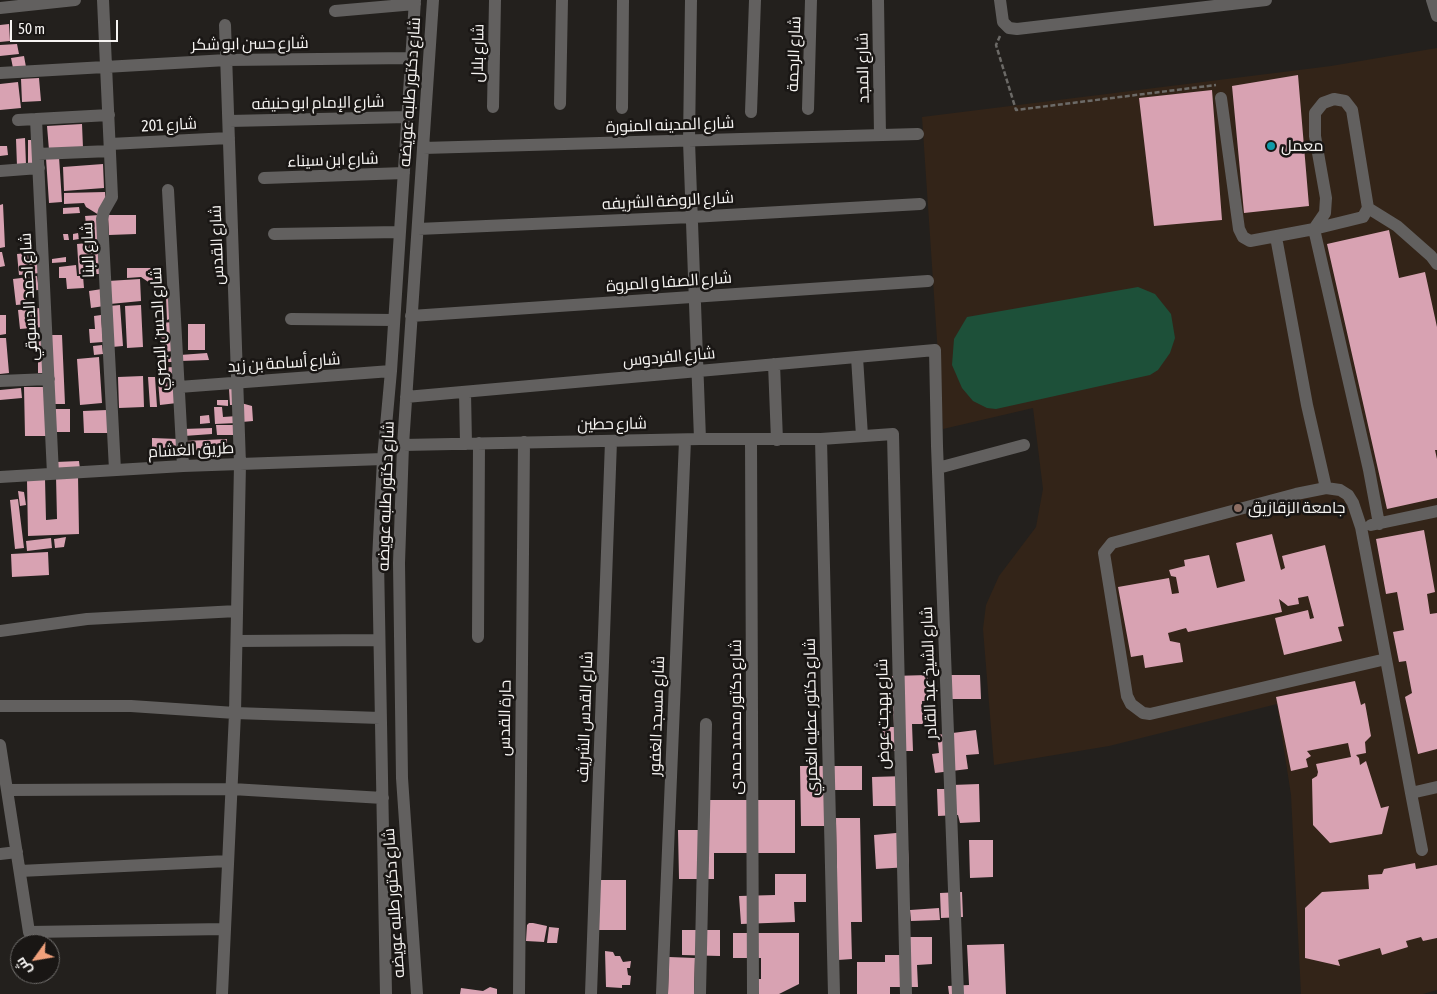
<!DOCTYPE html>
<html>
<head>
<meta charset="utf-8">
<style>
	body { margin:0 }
	#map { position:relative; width:1437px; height:994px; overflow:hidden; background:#23201d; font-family:"Asap Condensed",Cairo,sans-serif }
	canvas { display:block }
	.north { position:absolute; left:10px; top:934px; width:50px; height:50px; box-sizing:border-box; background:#191614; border:1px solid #716f6d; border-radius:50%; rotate:238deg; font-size:14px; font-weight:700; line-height:20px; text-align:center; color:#f6f4f2 }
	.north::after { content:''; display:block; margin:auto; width:18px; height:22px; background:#f1a17c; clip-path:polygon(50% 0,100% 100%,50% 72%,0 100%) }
	.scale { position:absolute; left:10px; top:20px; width:108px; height:22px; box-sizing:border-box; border:2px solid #f6f4f2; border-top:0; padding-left:6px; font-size:15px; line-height:18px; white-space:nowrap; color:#f6f4f2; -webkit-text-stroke:4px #191614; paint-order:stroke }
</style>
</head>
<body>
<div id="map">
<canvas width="1437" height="994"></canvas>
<div class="north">ش</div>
<div class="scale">50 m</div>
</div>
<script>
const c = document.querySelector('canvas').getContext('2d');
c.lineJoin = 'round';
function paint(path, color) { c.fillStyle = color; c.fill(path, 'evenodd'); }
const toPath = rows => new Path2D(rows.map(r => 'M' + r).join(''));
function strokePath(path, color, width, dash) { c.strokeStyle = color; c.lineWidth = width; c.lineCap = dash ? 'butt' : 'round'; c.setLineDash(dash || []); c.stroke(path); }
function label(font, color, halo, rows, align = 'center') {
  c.font = font + ' "Asap Condensed",Cairo,sans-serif'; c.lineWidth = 5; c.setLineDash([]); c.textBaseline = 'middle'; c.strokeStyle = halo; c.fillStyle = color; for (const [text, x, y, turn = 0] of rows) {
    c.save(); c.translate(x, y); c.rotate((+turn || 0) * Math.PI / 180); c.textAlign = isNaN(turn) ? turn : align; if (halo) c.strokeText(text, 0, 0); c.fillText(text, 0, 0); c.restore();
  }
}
paint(toPath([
	[1437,48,1437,990,1423,994,1301,994,1291,795,1277,704,1109,746,994,765,983,629,986,605,999,576,1036,527,1043,489,1033,408,943,429,922,117,1331,66]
]), '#332418');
paint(toPath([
	[1138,287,1155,294,1171,314,1175,338,1170,353,1158,370,1150,375,996,409,987,408,973,401,962,388,952,365,954,339,967,317]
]), '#1d5039');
paint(toPath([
	[9,24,10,41,0,42,0,25],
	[17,44,19,54,0,56,0,45],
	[24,56,26,67,13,68,11,58],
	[1298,75,1309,206,1244,213,1232,86],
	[39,78,41,101,22,102,21,79],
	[18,82,21,108,0,110,0,84],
	[1212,90,1222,220,1154,226,1139,98],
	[82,124,83,148,49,150,47,126],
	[25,138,26,165,17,166,16,139],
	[28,140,36,140,36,165,28,165],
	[0,146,7,146,8,155,0,156],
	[59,157,62,202,49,203,46,158],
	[103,164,104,188,64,191,63,167],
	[105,192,106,203,99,215,86,207,84,203,64,204,64,193],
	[3,204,5,247,0,248,0,205],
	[79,207,80,213,63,214,63,208],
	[99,215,102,239,88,240,85,216],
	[108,215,136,215,136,234,109,235],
	[1389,230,1399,278,1425,272,1437,327,1437,450,1435,450,1437,459,1437,498,1387,509,1327,244],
	[78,233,79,239,73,240,73,234],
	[63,234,68,234,69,240,64,240],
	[100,242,103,274,79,274,77,244],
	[0,252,2,252,5,266,0,267],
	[38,252,40,273,19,275,17,254],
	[66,257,66,262,52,263,52,259],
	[76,265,77,276,83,276,84,288,67,289,66,278,59,278,59,267],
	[127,268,160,268,160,290,141,277,127,278],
	[37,276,39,290,25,291,27,304,16,305,13,279],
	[140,279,141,301,110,304,108,281],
	[102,289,104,306,91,308,89,291],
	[166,297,172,297,173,318,167,320],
	[120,305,123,346,112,347,109,306],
	[141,305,143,347,127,348,125,306],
	[40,308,43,327,20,329,18,310],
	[0,315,6,315,6,334,0,335],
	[101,315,103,342,90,343,89,329,95,329,94,316],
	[173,322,175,351,162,352,161,323],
	[188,324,205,324,205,350,188,350],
	[37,332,44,332,45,355,38,355],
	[50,335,62,335,65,404,53,404],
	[0,338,6,338,9,373,0,374],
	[102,345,103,354,94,355,93,346],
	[207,353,209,360,180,361,180,355],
	[175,356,175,362,166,362,166,357],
	[99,357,102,403,80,405,77,359],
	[38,358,45,358,45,373,38,373],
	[174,367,177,403,160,405,157,368],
	[143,376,144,407,119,408,118,377],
	[148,377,155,377,157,407,150,407],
	[24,387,46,387,47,436,25,436],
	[21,388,22,398,0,400,0,390],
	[229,389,235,389,236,405,230,405],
	[217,400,228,400,228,406,217,405],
	[241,403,252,406,253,421,242,422],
	[214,407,222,407,223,417,237,416,237,423,215,424],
	[53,409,70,409,70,432,54,432],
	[107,410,108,433,84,433,83,411],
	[209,415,210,423,200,424,200,416],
	[216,425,237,425,237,435,217,435],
	[212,428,212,434,184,436,183,429],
	[152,438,178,439,178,454,152,453],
	[227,439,227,449,186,451,185,441],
	[79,461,80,469,57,471,56,462],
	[78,475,79,534,28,536,27,480,45,479,46,520,57,519,56,476],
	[18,491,24,492,26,505,20,506],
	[18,499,24,548,15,549,10,500],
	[1424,530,1435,592,1427,594,1430,614,1437,613,1437,749,1418,754,1405,697,1412,693,1406,661,1399,662,1393,632,1404,630,1397,592,1386,594,1376,539],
	[1272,534,1281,570,1285,568,1282,556,1325,545,1344,626,1338,627,1342,641,1284,655,1275,618,1308,610,1310,619,1314,618,1308,596,1298,598,1299,604,1288,606,1279,599,1282,612,1188,632,1186,628,1168,633,1170,641,1180,643,1183,662,1145,668,1143,655,1131,657,1118,587,1169,578,1172,594,1179,593,1176,577,1171,576,1169,570,1185,566,1184,560,1209,555,1217,588,1245,581,1236,543],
	[66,537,64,547,55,548,54,539],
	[51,538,52,548,27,551,26,541],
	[48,552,49,575,12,577,11,554],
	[928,675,928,701,922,701,923,724,912,724,913,751,883,751,882,727,894,727,892,676],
	[941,675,980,675,981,699,941,699],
	[1355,681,1361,705,1365,703,1371,736,1365,742,1366,753,1356,755,1359,758,1360,765,1366,761,1381,808,1389,806,1382,834,1330,843,1313,825,1312,779,1317,776,1318,772,1316,764,1351,757,1348,743,1307,751,1311,756,1306,759,1308,767,1291,771,1276,697],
	[976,730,979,754,966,755,968,769,935,773,932,754,939,753,937,735],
	[800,766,862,766,862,790,826,790,827,826,801,826],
	[906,776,907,806,873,806,872,777],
	[979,784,980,822,960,823,958,815,938,816,937,789,952,789,952,785],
	[709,800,795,800,795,853,714,853,714,879,679,879,678,830,709,830],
	[836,818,860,818,862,922,851,922,852,959,838,960],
	[907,832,909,867,876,869,874,835],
	[969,840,993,840,993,877,970,878],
	[1415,863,1416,869,1437,865,1437,938,1423,941,1421,937,1406,941,1408,947,1382,955,1380,948,1338,960,1340,966,1305,958,1305,908,1322,892,1369,889,1368,875,1382,874,1384,869],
	[775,874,806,874,806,902,794,902,795,922,741,924,739,896,775,895],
	[597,880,626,880,626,930,596,930],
	[962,892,963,917,941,918,940,893],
	[939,908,940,920,911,921,910,910],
	[529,923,533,923,547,926,544,942,526,941,527,925],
	[549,927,559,928,557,943,547,943],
	[682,930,720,930,720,956,682,955],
	[733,933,799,933,799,984,779,994,753,994,753,979,761,979,761,958,733,958],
	[901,937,932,937,932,964,917,965,918,987,890,987,890,994,857,994,857,962,885,962,885,955,901,955],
	[1004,944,1006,994,949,994,948,986,969,985,967,945],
	[605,951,613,952,615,956,620,956,623,962,631,961,630,968,627,968,628,975,631,976,630,985,622,985,622,988,606,987],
	[669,957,695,958,694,994,668,994],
	[490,987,497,989,497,994,460,994,461,988,483,991]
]), '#d8a2b2');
strokePath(toPath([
	[1000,36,996,45,1016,110,1216,85]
]), '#6c6a67', 2.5, [5, 2.5]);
strokePath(toPath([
	[103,0,112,197,104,211,102,219,115,470],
	[691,0,689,141,700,439],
	[878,0,880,135],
	[1000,0,1003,22,1009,28,1017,29,1266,0],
	[1432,0,1437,16],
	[0,8,75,0],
	[335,11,415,4],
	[0,73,227,60,412,58],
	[1221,98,1239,229,1243,237,1250,241,1314,229,1363,217,1368,208,1352,110,1345,101,1334,99,1323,103,1315,113,1315,136,1326,198,1325,213,1314,229],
	[560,104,562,0],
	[493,107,495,0],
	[622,108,623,0],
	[808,109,811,0],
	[751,112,755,0],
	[36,119,53,474],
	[18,120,109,115],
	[229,121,408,117],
	[110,144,229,138],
	[423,148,918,134],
	[38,154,110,151],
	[0,171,39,168],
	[264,178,404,173],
	[168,190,183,466],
	[1368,208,1397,226,1431,256,1437,264],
	[418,229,692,217,920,204],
	[1314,229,1369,470,1379,524],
	[274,234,400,232],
	[1276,237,1307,405,1326,488],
	[411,316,928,281],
	[291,319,394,320],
	[857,357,862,436],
	[774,364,777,440],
	[0,381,49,379],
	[179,387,391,371],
	[465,392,466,444],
	[406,397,935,350,937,446,958,994],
	[751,439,753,994],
	[821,439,834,994],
	[403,445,700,439,821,439,893,434,906,994],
	[938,468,1024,445],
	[0,477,183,466,383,459],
	[1371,525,1437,511],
	[0,631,87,619,237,611],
	[478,637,479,443],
	[237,641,379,640],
	[1386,659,1150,714,1143,713,1131,704,1127,696,1104,553,1112,543,1296,494,1326,488,1340,490,1348,495,1353,503,1361,527,1386,659,1411,793,1422,850],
	[0,706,131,706,235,713,380,718],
	[0,745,29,932,225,929],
	[7,790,232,789,383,798],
	[1411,793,1437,787],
	[0,854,17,852],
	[20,871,228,861],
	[222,994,235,713,240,464,225,25],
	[386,994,378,560,383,459,391,371,415,0],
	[417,994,402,778,399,563,403,445,433,0],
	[519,994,524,442],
	[591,994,611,441],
	[662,994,685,440],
	[700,994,706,724]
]), '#62605f', 12);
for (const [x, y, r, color] of [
	[1271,146,5,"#0f9aa8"],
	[1238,508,5,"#8d6e63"]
]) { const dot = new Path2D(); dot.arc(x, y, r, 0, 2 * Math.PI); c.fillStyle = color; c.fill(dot); strokePath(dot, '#191614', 2); }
label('16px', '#f6f4f2', '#191614', [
	["شارع حسن ابو شكر",250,44,-1],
	["شارع بلال",478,53,-89],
	["شارع الرحمة",794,54,-88],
	["شارع المجد",863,68,-91],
	["شارع دكتور طلبه عويضه",410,92,-86],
	["شارع الإمام ابو حنيفه",318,103,-1],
	["شارع 201",169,125,-3],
	["شارع المدينه المنورة",670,125,-2],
	["شارع ابن سيناء",333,160,-2],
	["شارع الروضة الشريفه",668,201,-3],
	["شارع القدس",217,245,-92],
	["شارع البنا",88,250,-92],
	["شارع الصفا و المروة",669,282,-4],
	["شارع احمد الدسوقي",29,297,-93],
	["شارع الحسن البصري",159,329,-93],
	["شارع الفردوس",669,357,-5],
	["شارع أسامة بن زيد",284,363,-4],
	["شارع حطين",612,424,-1],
	["طريق الغشام",191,450,-3],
	["شارع دكتور طلبه عويضه",386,496,-88],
	["شارع الشيخ عبد القادر",929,673,-92],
	["شارع بهجت عوض",883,714,-91],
	["شارع مسجد الغفور",657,716,-88],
	["شارع القدس الشريف",585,717,-88],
	["شارع دكتور محمد حمدى",736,717,-90],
	["شارع دكتور عطيه الغمري",811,717,-91],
	["حارة القدس",505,718,-89],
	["شارع دكتور طلبه عويضه",394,903,-94]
]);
label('16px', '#f6f4f2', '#191614', [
	["معمل",1281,146],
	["جامعة الزقازيق",1248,508]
], 'left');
</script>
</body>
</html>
